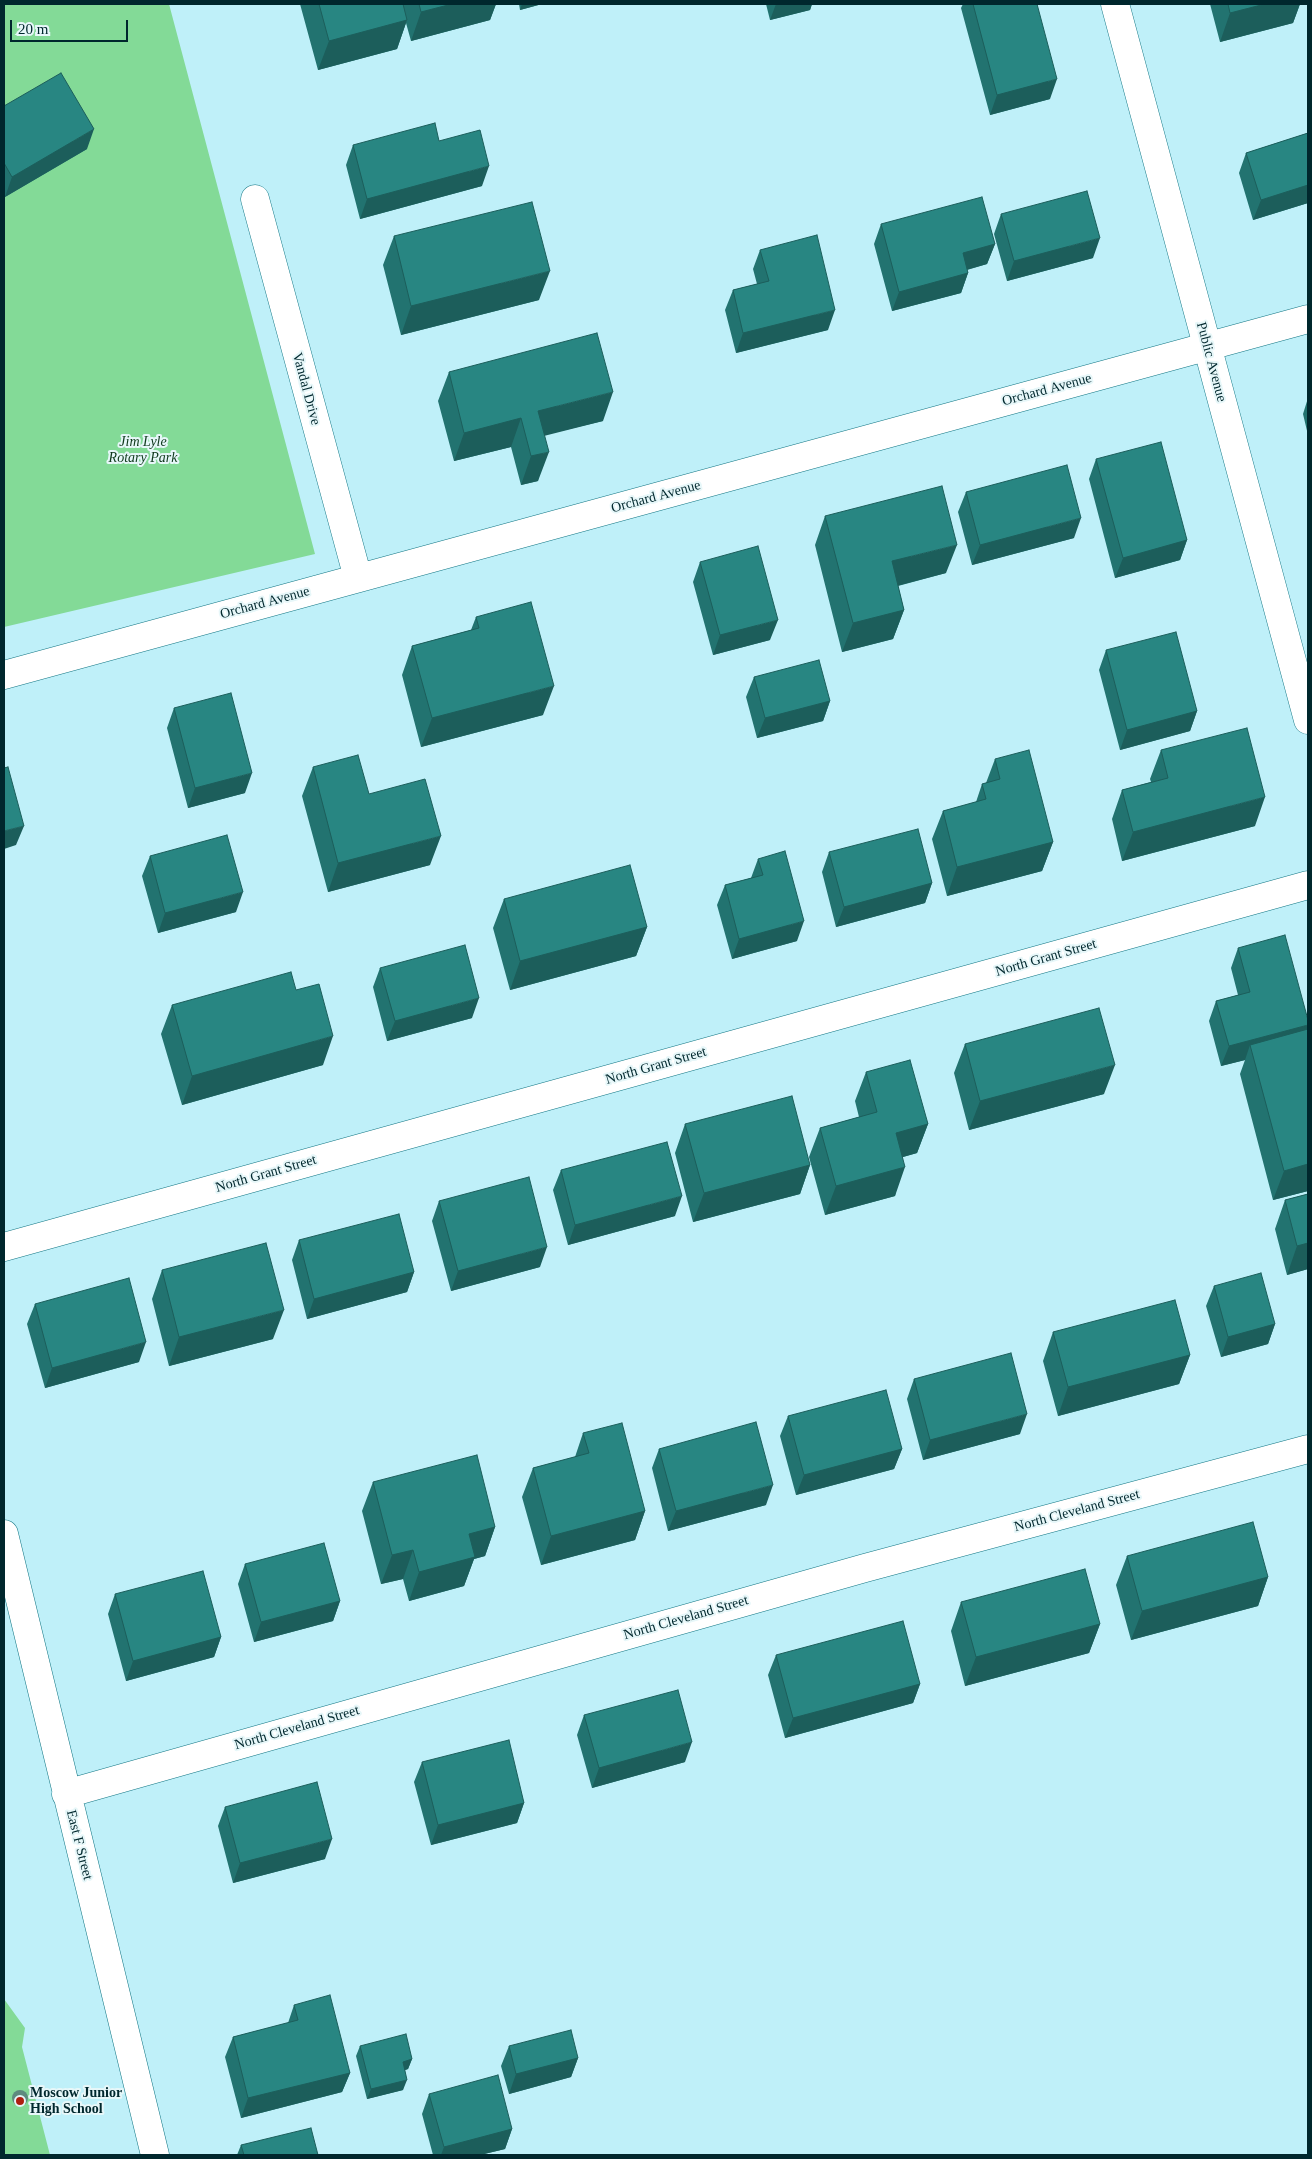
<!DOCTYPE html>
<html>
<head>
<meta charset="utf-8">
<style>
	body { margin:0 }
	#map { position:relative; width:1312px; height:2159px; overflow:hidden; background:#bff0f9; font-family:Georgia,serif }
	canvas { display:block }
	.frame { position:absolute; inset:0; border:5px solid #00272d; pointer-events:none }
	.scale { position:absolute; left:10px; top:20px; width:118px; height:22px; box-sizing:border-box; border:2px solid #00272d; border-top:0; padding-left:6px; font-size:15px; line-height:18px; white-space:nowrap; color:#00272d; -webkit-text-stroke:4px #e7f7f9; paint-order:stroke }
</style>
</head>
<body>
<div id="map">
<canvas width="1312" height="2159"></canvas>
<div class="frame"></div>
<div class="scale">20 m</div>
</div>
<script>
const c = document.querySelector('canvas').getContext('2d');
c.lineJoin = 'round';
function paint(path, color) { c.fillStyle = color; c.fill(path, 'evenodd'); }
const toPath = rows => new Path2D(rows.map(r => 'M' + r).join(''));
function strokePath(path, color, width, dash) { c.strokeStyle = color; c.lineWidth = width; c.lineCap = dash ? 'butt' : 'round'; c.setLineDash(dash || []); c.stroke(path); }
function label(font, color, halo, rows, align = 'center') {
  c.font = font + ' Georgia,serif'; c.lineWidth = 4; c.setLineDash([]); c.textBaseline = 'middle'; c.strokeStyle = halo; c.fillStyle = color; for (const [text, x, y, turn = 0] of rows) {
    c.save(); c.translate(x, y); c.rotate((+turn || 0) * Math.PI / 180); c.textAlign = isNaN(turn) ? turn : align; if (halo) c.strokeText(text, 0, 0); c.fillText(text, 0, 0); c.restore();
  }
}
paint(toPath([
	[4,4,169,4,315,554,4,627],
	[4,1999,25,2028,22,2047,50,2155,4,2155]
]), '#83da97');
const street = toPath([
	[1115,4,1308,720],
	[255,199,358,578],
	[4,675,1308,319],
	[4,1247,1308,885],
	[4,1534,155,2155],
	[66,1794,865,1568,1308,1449]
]);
strokePath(street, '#147785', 29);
strokePath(street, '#fff', 28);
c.fillStyle = '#5e8b7f';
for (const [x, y] of [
	[20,2098]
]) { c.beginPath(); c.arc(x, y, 8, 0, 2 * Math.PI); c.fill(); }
paint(toPath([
	[300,4,496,4,490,20,411,41,406,23,397,49,318,70],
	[519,4,542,4,520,10],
	[766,4,812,4,810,10,770,20],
	[963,4,1037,4,1050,99,990,115,961,8],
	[1210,4,1300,4,1293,23,1220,42],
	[4,106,87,149,5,197,4,195],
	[1308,133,1308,203,1253,220,1239,173,1246,153],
	[439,141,482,186,360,219,346,165,353,145],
	[1001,214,1093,258,1007,281,994,234],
	[881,224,995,244,987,264,967,270,968,273,961,293,892,311,874,244],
	[394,236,539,300,401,335,383,265],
	[760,250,828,330,736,353,725,310,733,290,757,284,753,269],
	[449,372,603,421,544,435,538,481,521,485,511,447,454,461,438,401],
	[1308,398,1308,435,1303,414],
	[1096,459,1187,540,1180,560,1115,578,1089,479],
	[966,492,1074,538,972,565,958,512],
	[825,516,946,573,898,586,904,610,893,639,842,652,815,545],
	[700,562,770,640,713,655,693,582],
	[476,617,543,715,421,747,402,675,412,646,471,630],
	[1106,650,1197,711,1190,731,1120,750,1099,670],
	[754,677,830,701,823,721,757,738,746,697],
	[174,708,245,793,188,808,167,728],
	[1161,750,1255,826,1122,861,1112,819,1122,790,1151,782,1150,779],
	[995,759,1053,842,1042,871,947,896,932,839,943,811,976,802,982,784,986,783],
	[313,767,369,794,430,865,328,892,302,796],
	[829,852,932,883,925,903,836,927,822,872],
	[150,856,236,912,158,933,142,876],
	[758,859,797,941,732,959,717,905,725,885,751,878],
	[504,899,647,927,636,956,510,990,493,928],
	[1238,948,1308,1028,1308,1191,1273,1200,1240,1074,1245,1060,1221,1066,1209,1021,1216,1001,1238,995,1231,968],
	[380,968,472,1018,387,1041,373,987],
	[296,990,323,1065,182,1105,161,1034,172,1005],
	[965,1044,1104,1094,969,1130,954,1073],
	[866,1072,928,1124,917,1153,903,1157,895,1196,825,1215,809,1157,820,1128,859,1117,855,1101],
	[685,1124,810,1165,800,1194,693,1222,675,1153],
	[561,1170,675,1216,568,1245,553,1190],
	[1308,1194,1308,1269,1287,1275,1275,1229,1285,1200],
	[439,1201,540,1267,451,1291,432,1221],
	[299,1240,414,1272,407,1292,307,1319,292,1260],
	[162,1270,273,1339,169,1366,152,1299],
	[1214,1286,1275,1324,1268,1344,1221,1357,1206,1306],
	[35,1304,139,1362,45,1388,27,1324],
	[1053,1332,1190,1355,1179,1384,1058,1416,1043,1361],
	[914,1379,1020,1434,923,1460,907,1399],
	[788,1416,902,1449,894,1469,796,1495,780,1436],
	[583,1433,645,1511,635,1540,541,1565,522,1497,533,1468,575,1457],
	[659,1449,766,1505,668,1531,652,1468],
	[373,1482,495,1527,485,1556,474,1559,464,1586,409,1601,403,1579,381,1584,362,1511],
	[1127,1556,1268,1577,1258,1606,1131,1640,1116,1585],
	[245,1564,340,1601,333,1621,254,1642,238,1584],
	[115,1594,221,1637,214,1657,126,1681,108,1614],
	[961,1602,1100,1624,1089,1653,965,1686,951,1631],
	[776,1655,920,1684,913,1703,785,1738,768,1675],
	[584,1715,685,1762,592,1788,577,1735],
	[422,1762,524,1803,517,1823,431,1845,414,1782],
	[225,1807,325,1859,233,1883,218,1826],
	[294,2005,350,2073,342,2092,241,2118,225,2057,233,2037,288,2023],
	[360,2046,412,2059,408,2069,405,2070,403,2090,367,2099,356,2056],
	[509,2046,578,2058,571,2077,509,2094,501,2066],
	[429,2094,512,2129,505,2149,480,2155,433,2155,422,2114],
	[241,2145,318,2155,237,2155]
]), '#227370');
paint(toPath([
	[452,4,496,4,490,20,411,41,421,12],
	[522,4,542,4,520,10],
	[776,4,812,4,810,10,770,20],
	[1265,4,1300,4,1293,23,1220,42,1230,13],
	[407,20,397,49,318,70,329,41],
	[1057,79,1050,99,990,115,997,95],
	[94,129,87,149,5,197,12,177],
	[489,166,482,186,360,219,367,199],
	[1308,185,1308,203,1253,220,1261,200],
	[1100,238,1093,258,1007,281,1014,261],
	[995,244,987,264,955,273,963,253],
	[550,271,539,300,401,335,411,306],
	[968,273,961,293,892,311,899,292],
	[835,310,828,330,736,353,743,333],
	[613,392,603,421,528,440,538,411],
	[521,418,511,447,454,461,464,433],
	[549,452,538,481,521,485,531,456],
	[1081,518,1074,538,972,565,980,545],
	[1187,540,1180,560,1115,578,1123,558],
	[957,545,946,573,881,590,892,561],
	[904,610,893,639,842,652,853,623],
	[778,620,770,640,713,655,720,635],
	[554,686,543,715,421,747,432,718],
	[830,701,823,721,757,738,765,718],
	[1197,711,1190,731,1120,750,1127,730],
	[252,773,245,793,188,808,195,788],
	[1265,797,1255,826,1122,861,1133,832],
	[24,826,16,845,4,849,4,831],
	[441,836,430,865,328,892,338,863],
	[1053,842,1042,871,947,896,957,867],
	[932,883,925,903,836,927,844,907],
	[243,892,236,912,158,933,165,913],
	[804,921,797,941,732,959,739,939],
	[647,927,636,956,510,990,520,961],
	[479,998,472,1018,387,1041,395,1021],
	[1308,1025,1308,1028,1302,1044,1250,1045,1245,1060,1221,1066,1229,1046],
	[333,1036,323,1065,182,1105,192,1076],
	[1115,1065,1104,1094,969,1130,980,1101],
	[928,1124,917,1153,885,1162,896,1133],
	[1308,1164,1308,1191,1273,1200,1284,1171],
	[810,1165,800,1194,693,1222,704,1193],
	[905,1167,895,1196,825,1215,836,1186],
	[682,1196,675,1216,568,1245,575,1225],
	[1308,1243,1308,1269,1287,1275,1297,1246],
	[547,1247,540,1267,451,1291,458,1271],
	[414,1272,407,1292,307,1319,314,1299],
	[284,1310,273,1339,169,1366,179,1337],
	[1275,1324,1268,1344,1221,1357,1228,1337],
	[146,1342,139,1362,45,1388,52,1368],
	[1190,1355,1179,1384,1058,1416,1068,1387],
	[1027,1414,1020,1434,923,1460,930,1440],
	[902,1449,894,1469,796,1495,804,1475],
	[773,1485,766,1505,668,1531,676,1511],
	[645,1511,635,1540,541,1565,551,1536],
	[495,1527,485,1556,474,1559,464,1586,409,1601,419,1572,469,1534],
	[413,1550,403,1579,381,1584,392,1555],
	[1268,1577,1258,1606,1131,1640,1142,1611],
	[340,1601,333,1621,254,1642,261,1622],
	[1100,1624,1089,1653,965,1686,976,1657],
	[221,1637,214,1657,126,1681,133,1661],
	[920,1684,913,1703,785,1738,793,1718],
	[692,1742,685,1762,592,1788,599,1768],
	[524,1803,517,1823,431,1845,438,1825],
	[332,1839,325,1859,233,1883,240,1863],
	[578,2058,571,2077,509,2094,516,2074],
	[412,2059,408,2069,399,2072,403,2062],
	[350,2073,342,2092,241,2118,248,2098],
	[407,2080,403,2090,367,2099,371,2089],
	[512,2129,505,2149,480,2155,441,2155,444,2147]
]), '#1c5e5b');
const building = toPath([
	[319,4,403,4,407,20,329,41,319,4],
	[419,4,452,4,421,12,419,4],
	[973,4,1037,4,1057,79,997,95,973,4],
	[1228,4,1265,4,1230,13,1228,4],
	[61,73,94,129,12,177,4,163,4,106,61,73],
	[435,123,439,141,480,130,489,166,367,199,353,145,435,123],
	[1308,133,1308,185,1261,200,1246,153,1308,133],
	[1087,191,1100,238,1014,261,1001,214,1087,191],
	[982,197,995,244,963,253,968,273,899,292,881,224,982,197],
	[532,202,550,271,411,306,394,236,532,202],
	[817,235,835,310,743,333,733,290,769,281,760,250,817,235],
	[597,333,613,392,538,411,549,452,531,456,521,418,464,433,449,372,597,333],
	[1161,442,1187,540,1123,558,1096,459,1161,442],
	[1067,465,1081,518,980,545,966,492,1067,465],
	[942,486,957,545,892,561,904,610,853,623,825,516,942,486],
	[758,546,778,620,720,635,700,562,758,546],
	[531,602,554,686,432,718,412,646,479,628,476,617,531,602],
	[1176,632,1197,711,1127,730,1106,650,1176,632],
	[819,660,830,701,765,718,754,677,819,660],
	[231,693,252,773,195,788,174,708,231,693],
	[1247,728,1265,797,1133,832,1122,790,1168,778,1161,750,1247,728],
	[1029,750,1053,842,957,867,943,811,986,799,982,784,1000,779,995,759,1029,750],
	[358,755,369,794,425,779,441,836,338,863,313,767,358,755],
	[8,767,24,826,4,831,4,768,8,767],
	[918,829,932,883,844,907,829,852,918,829],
	[227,835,243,892,165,913,150,856,227,835],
	[785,851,804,921,739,939,725,885,763,875,758,859,785,851],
	[630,865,647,927,520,961,504,899,630,865],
	[1285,935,1308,1020,1308,1025,1229,1046,1216,1001,1250,992,1238,948,1285,935],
	[465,945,479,998,395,1021,380,968,465,945],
	[291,972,296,990,319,984,333,1036,192,1076,172,1005,291,972],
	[1099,1008,1115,1065,980,1101,965,1044,1099,1008],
	[1308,1029,1308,1164,1284,1171,1250,1045,1308,1029],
	[910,1060,928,1124,896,1133,905,1167,836,1186,820,1128,877,1112,866,1072,910,1060],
	[792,1096,810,1165,704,1193,685,1124,792,1096],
	[667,1142,682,1196,575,1225,561,1170,667,1142],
	[529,1177,547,1247,458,1271,439,1201,529,1177],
	[1308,1194,1308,1243,1297,1246,1285,1200,1308,1194],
	[399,1214,414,1272,314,1299,299,1240,399,1214],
	[266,1243,284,1310,179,1337,162,1270,266,1243],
	[1261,1273,1275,1324,1228,1337,1214,1286,1261,1273],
	[129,1278,146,1342,52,1368,35,1304,129,1278],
	[1175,1300,1190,1355,1068,1387,1053,1332,1175,1300],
	[1011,1353,1027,1414,930,1440,914,1379,1011,1353],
	[886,1390,902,1449,804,1475,788,1416,886,1390],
	[756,1422,773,1485,676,1511,659,1449,756,1422],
	[622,1423,645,1511,551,1536,533,1468,589,1453,583,1433,622,1423],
	[477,1455,495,1527,469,1534,475,1557,419,1572,413,1550,392,1555,373,1482,477,1455],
	[1253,1522,1268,1577,1142,1611,1127,1556,1253,1522],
	[324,1543,340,1601,261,1622,245,1564,324,1543],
	[1085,1569,1100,1624,976,1657,961,1602,1085,1569],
	[203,1571,221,1637,133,1661,115,1594,203,1571],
	[903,1621,920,1684,793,1718,776,1655,903,1621],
	[678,1690,692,1742,599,1768,584,1715,678,1690],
	[509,1740,524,1803,438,1825,422,1762,509,1740],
	[317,1782,332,1839,240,1863,225,1807,317,1782],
	[330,1995,350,2073,248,2098,233,2037,298,2020,294,2005,330,1995],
	[571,2030,578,2058,516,2074,509,2046,571,2030],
	[406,2034,412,2059,403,2062,407,2080,371,2089,360,2046,406,2034],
	[498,2075,512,2129,444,2147,429,2094,498,2075],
	[311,2128,318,2155,244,2155,241,2145,311,2128]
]);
paint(building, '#288682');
strokePath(building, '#1c5e5b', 1);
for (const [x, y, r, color] of [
	[20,2101,5,"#ae1f11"]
]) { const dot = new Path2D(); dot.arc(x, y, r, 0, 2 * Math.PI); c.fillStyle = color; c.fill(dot); strokePath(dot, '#e7f7f9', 2); }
label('14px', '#00272d', '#e7f7f9', [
	["Public Avenue",1211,362,75],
	["Vandal Drive",306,389,75],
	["Orchard Avenue",1047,390,-15],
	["Orchard Avenue",656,497,-15],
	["Orchard Avenue",265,603,-15],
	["North Grant Street",1046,958,-16],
	["North Grant Street",656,1066,-16],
	["North Grant Street",266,1174,-16],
	["North Cleveland Street",1077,1511,-15],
	["North Cleveland Street",686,1618,-16],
	["North Cleveland Street",297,1728,-16],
	["East F Street",79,1845,76]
]);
label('italic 14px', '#0e381b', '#e7f7f9', [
	["Jim Lyle",143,442],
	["Rotary Park",143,458]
]);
label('bold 14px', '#00272d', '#e7f7f9', [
	["Moscow Junior",30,2093],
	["High School",30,2109]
], 'left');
</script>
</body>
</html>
